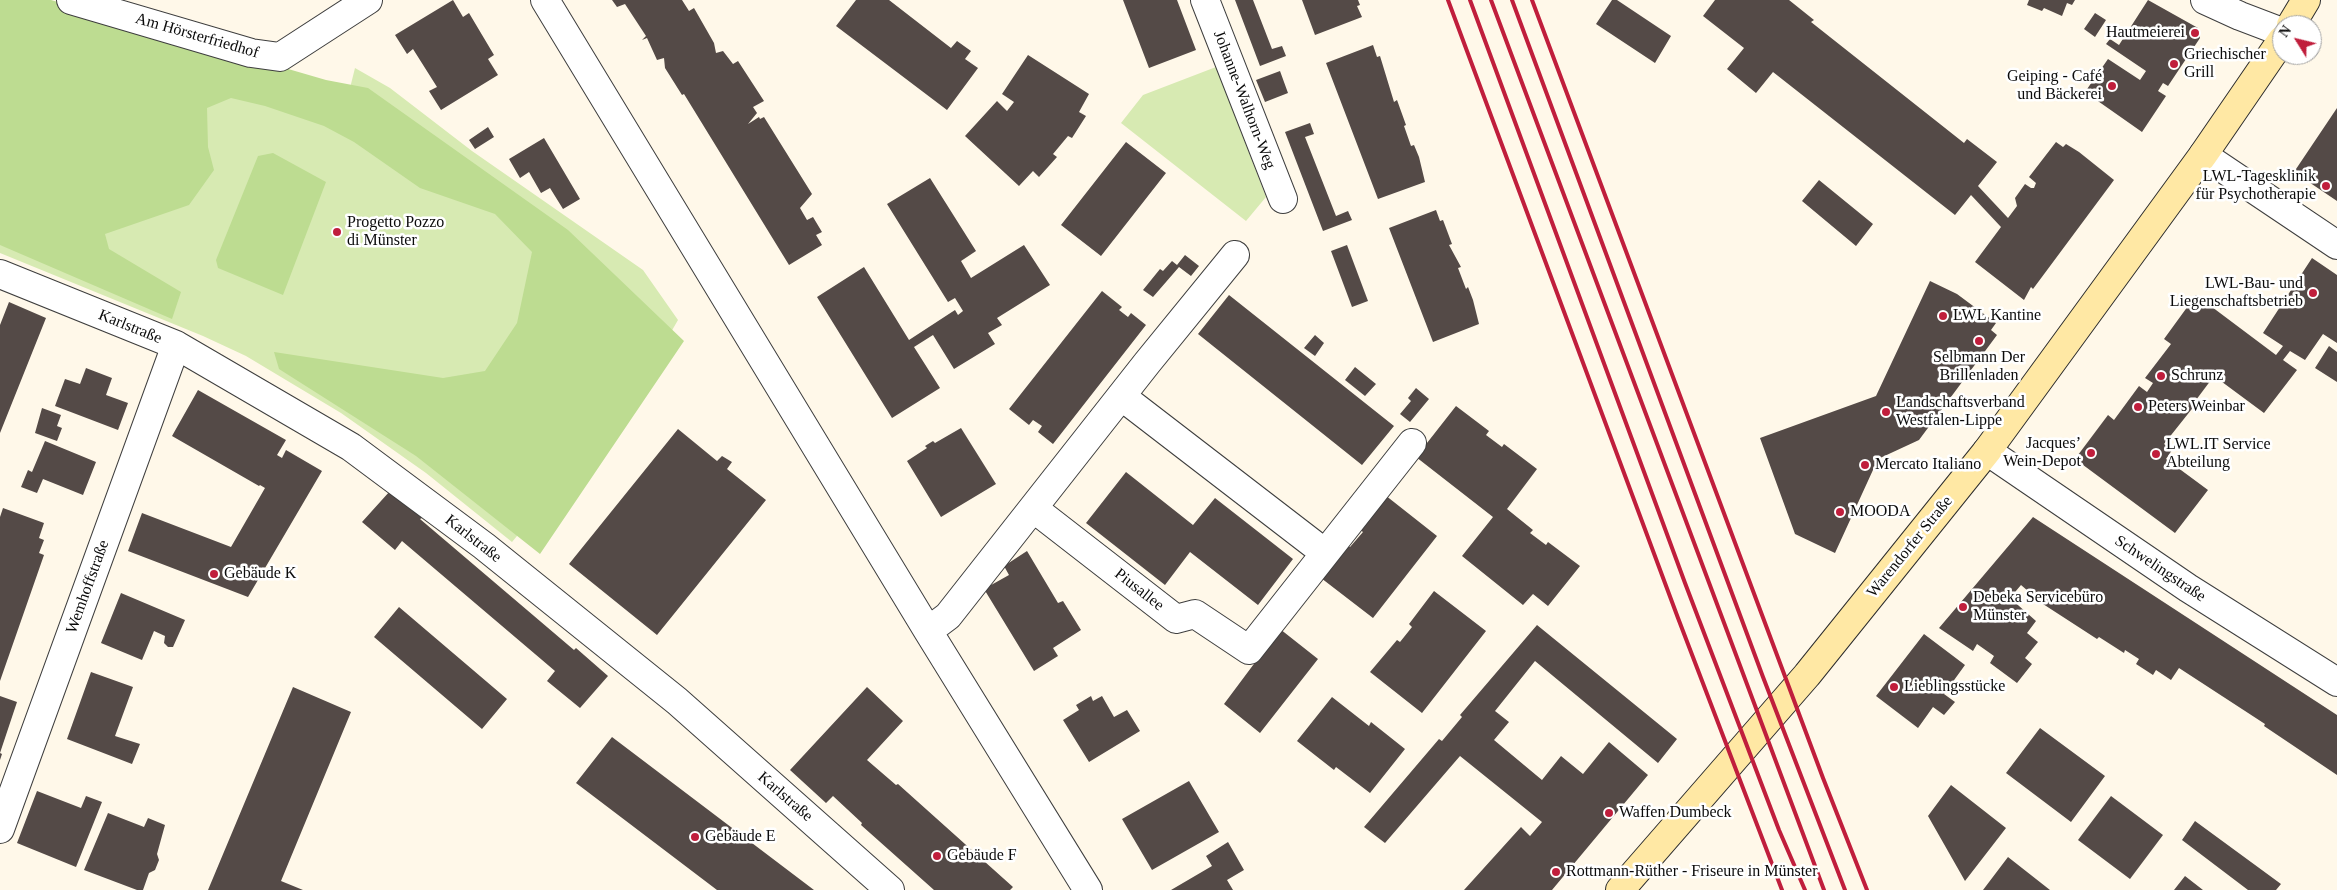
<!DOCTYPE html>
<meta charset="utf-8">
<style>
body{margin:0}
#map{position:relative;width:2337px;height:890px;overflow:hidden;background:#fff8e9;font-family:"Times New Roman",serif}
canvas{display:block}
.north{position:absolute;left:2272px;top:15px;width:50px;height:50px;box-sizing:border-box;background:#fff;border:1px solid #9d9d9d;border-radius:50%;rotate:306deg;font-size:14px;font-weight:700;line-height:20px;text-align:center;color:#0b0b0b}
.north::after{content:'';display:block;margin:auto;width:18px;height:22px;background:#c01e3c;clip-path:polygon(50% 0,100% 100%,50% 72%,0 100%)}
</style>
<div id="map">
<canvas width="2337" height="890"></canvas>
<div class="north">N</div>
</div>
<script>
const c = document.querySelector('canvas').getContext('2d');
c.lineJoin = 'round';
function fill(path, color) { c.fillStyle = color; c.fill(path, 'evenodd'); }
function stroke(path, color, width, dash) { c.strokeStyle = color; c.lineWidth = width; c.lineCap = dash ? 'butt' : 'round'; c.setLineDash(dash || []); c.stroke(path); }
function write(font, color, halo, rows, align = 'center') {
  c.font = font + ' "Times New Roman",serif'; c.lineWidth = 5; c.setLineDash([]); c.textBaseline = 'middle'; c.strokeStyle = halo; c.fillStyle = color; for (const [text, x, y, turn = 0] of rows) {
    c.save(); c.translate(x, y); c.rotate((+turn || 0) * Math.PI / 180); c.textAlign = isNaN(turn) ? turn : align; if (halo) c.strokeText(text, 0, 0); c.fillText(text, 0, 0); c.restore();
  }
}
fill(new Path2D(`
 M 0,0 L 348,96 L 355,68 L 390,88 L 472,151 L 643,270 L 678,320 L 637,391 L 512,542 L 426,473 L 341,413 L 246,356 L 203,336 L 0,253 Z
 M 1216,67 L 1266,197 L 1246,221 L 1121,123 L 1143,95 Z`), '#d7eab2');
fill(new Path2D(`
 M 0,0 L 51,0 L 326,80 L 368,88 L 568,230 L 684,341 L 540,554 L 416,456 L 279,369 L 274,352 L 443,378 L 485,371 L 517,323 L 532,252 L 495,214 L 420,188 L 354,142 L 324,126 L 265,106 L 231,98 L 207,108 L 208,147 L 214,170 L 189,205 L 105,234 L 109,249 L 181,292 L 172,319 L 0,245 Z
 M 273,153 L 326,182 L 283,295 L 218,268 L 216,260 L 258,156 Z`), '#bddc91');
fill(new Path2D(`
 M 453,0 L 463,17 L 469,13 L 494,55 L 488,59 L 498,75 L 441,110 L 429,91 L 437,87 L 413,49 L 407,54 L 395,35 Z
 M 612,0 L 682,0 L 689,11 L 694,8 L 714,43 L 716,53 L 723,51 L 733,64 L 738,61 L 764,101 L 753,107 L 757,113 L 748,124 L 759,117 L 760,119 L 764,117 L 812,194 L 800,208 L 807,220 L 813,217 L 822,232 L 816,235 L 822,245 L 789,265 L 684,94 L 682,95 L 665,68 L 664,58 L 657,60 L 647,38 L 642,40 L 646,36 L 625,4 L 617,7 Z
 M 856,0 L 889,0 L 951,48 L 957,41 L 971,51 L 965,59 L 978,68 L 947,110 L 836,26 Z
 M 1123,0 L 1177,0 L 1196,50 L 1149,68 Z
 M 1235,0 L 1253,0 L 1272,49 L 1282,46 L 1286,56 L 1260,66 Z
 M 1302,0 L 1358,0 L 1360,5 L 1357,6 L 1362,17 L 1315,35 Z
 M 1612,0 L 1617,0 L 1671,36 L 1655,63 L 1596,24 Z
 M 1715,0 L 1789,0 L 1814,20 L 1811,22 L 1964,143 L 1967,139 L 1997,162 L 1978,186 L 2008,218 L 2017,206 L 2015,198 L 2025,184 L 2031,188 L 2034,188 L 2036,183 L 2029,177 L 2056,142 L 2063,147 L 2066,144 L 2079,152 L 2114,180 L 2033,289 L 2031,287 L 2024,300 L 1975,262 L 2001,227 L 1971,195 L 1955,215 L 1773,72 L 1756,93 L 1727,69 L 1744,48 L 1703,16 Z
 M 2029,0 L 2075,0 L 2072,5 L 2067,3 L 2062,16 L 2044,8 L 2042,11 L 2027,5 Z
 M 2148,0 L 2198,28 L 2200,38 L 2168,86 L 2163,83 L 2158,91 L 2166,96 L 2142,132 L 2085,92 L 2108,59 L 2140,80 L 2146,71 L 2106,44 L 2110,39 L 2119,45 Z
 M 2095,13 L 2106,20 L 2095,37 L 2084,29 Z
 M 1373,45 L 1377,57 L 1380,56 L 1394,102 L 1397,100 L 1406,125 L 1404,126 L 1411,146 L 1414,145 L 1419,157 L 1425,182 L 1378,199 L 1326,63 Z
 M 1028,55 L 1089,94 L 1079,112 L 1086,116 L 1072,138 L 1068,136 L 1053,154 L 1057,157 L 1039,177 L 1033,171 L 1019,186 L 965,136 L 997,101 L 1007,111 L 1014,102 L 1002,94 Z
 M 1280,71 L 1288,93 L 1265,102 L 1256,80 Z
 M 2337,108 L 2337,201 L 2294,172 Z
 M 1310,123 L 1314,134 L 1305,137 L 1336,216 L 1348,211 L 1352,220 L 1323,231 L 1285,132 Z
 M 488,127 L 494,137 L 475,149 L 469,140 Z
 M 544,138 L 580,199 L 563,209 L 550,188 L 541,193 L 529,172 L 520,178 L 509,159 Z
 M 1126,142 L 1166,173 L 1101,256 L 1061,225 Z
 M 930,178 L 976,251 L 961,261 L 971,278 L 1024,245 L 1050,285 L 997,318 L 1002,325 L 988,333 L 995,344 L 954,369 L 933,335 L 914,347 L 940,388 L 892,418 L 817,297 L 864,267 L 909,340 L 955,310 L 958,315 L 963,311 L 955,298 L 948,302 L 887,204 Z
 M 1819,180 L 1873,224 L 1856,246 L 1802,201 Z
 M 1436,210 L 1440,221 L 1443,220 L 1452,244 L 1449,245 L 1461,267 L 1458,268 L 1466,289 L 1468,287 L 1473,300 L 1479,324 L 1433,342 L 1389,228 Z
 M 1347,245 L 1368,301 L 1352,307 L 1331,251 Z
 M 1185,255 L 1199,266 L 1191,276 L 1179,267 L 1153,297 L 1143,290 L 1160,269 L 1163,271 L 1172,261 L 1177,265 Z
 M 2312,258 L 2337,275 L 2337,343 L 2323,334 L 2305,360 L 2290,351 L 2283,360 L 2297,370 L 2264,413 L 2214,376 L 2193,404 L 2195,405 L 2164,444 L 2172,450 L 2166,459 L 2208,490 L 2175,533 L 2075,459 L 2108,415 L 2114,420 L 2139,386 L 2147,392 L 2153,383 L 2145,378 L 2171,344 L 2164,339 L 2196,295 L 2276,355 L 2283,346 L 2263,333 Z
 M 1930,281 L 1957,294 L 1996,323 L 1991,330 L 1997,335 L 1919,440 L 1878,459 L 1835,553 L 1795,534 L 1760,438 L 1876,396 Z
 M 1102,291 L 1122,307 L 1119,310 L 1128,317 L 1131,313 L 1146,325 L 1053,444 L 1038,432 L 1042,426 L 1033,420 L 1029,425 L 1009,409 Z
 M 1229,295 L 1394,426 L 1362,465 L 1198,334 Z
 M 9,302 L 46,318 L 0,433 L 0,325 Z
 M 1315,335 L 1324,343 L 1315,356 L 1304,348 Z
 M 2329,346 L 2337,352 L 2337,382 L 2315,368 Z
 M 1355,367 L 1376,384 L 1365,396 L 1345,380 Z
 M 86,368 L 112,378 L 106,395 L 128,403 L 118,430 L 55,406 L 65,379 L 80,384 Z
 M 1416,388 L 1429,399 L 1410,422 L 1400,414 L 1411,401 L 1408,398 Z
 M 198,390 L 286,440 L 277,455 L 282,458 L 286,450 L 322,471 L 248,597 L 128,551 L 142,513 L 231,547 L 265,488 L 260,485 L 259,486 L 172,436 Z
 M 1456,406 L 1489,431 L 1486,435 L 1502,447 L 1504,444 L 1537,469 L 1507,509 L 1533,530 L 1530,533 L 1546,545 L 1548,542 L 1580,566 L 1548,606 L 1533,594 L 1523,605 L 1462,556 L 1493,517 L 1416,457 Z
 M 42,408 L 61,415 L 57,426 L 62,428 L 57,441 L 35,433 Z
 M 961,428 L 996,484 L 941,517 L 907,461 L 927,448 L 925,446 L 933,441 L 935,443 Z
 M 678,429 L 717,461 L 722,456 L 732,462 L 727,469 L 766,500 L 657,635 L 569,564 Z
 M 45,441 L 96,462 L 83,495 L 43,479 L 37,493 L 21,487 L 28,470 L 32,472 Z
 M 1126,472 L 1193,525 L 1215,498 L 1293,559 L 1258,605 L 1190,552 L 1165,585 L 1086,523 Z
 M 390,491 L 422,518 L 420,519 L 574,650 L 576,648 L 608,676 L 580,708 L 547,681 L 555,671 L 402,541 L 395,550 L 362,522 Z
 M 1385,495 L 1437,536 L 1373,618 L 1321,578 L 1346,545 L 1350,547 L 1363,532 L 1359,529 Z
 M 3,508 L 44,523 L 39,538 L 44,540 L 39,553 L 44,555 L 0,681 L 0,517 Z
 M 2033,517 L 2337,715 L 2337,775 L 2264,726 L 2265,724 L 2179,668 L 2171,680 L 2156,670 L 2153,675 L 2136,664 L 2139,659 L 2125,650 L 2124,653 L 2099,637 L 2097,639 L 2043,604 L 2021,585 L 2010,598 L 2036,621 L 2027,633 L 2038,642 L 2025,658 L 2032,664 L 2017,683 L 1990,663 L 1994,656 L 1977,644 L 1973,651 L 1939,628 Z
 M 1027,551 L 1058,603 L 1063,601 L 1081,630 L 1053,648 L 1058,656 L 1034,671 L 984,589 L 1009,575 L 1004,566 Z
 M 1434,591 L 1486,631 L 1422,713 L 1370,672 L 1397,640 L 1400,642 L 1412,627 L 1409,624 Z
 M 121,593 L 185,620 L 173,647 L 168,647 L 164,643 L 165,636 L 154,631 L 142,660 L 101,643 Z
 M 399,607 L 507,699 L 482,729 L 374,637 Z
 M 1537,625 L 1677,739 L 1658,763 L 1535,661 L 1495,711 L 1509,722 L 1494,740 L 1542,780 L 1561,756 L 1583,774 L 1609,742 L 1648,775 L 1552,890 L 1464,890 L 1521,827 L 1530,836 L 1542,822 L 1460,756 L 1385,843 L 1364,827 L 1439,739 L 1442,741 L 1462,717 L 1460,715 Z
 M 1280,629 L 1318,659 L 1260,733 L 1224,704 Z
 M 1924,634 L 1965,665 L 1944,694 L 1955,702 L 1944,715 L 1933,707 L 1918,728 L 1876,696 Z
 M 91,672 L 133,687 L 115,736 L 140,744 L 132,764 L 67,739 Z
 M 293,687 L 351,712 L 281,881 L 303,890 L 208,890 Z
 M 867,687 L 903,721 L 867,760 L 896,785 L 898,784 L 1013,887 L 1010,890 L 934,890 L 861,825 L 862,823 L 833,796 L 826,803 L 790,770 Z
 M 0,696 L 17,702 L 0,753 L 2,754 L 0,760 Z
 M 1091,696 L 1093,701 L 1102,696 L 1114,717 L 1127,710 L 1140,731 L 1089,762 L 1063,720 L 1079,710 L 1076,705 Z
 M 1332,697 L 1369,726 L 1371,722 L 1405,749 L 1370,793 L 1336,767 L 1334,770 L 1297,741 Z
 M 2040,728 L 2105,776 L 2071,822 L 2006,773 Z
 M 612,737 L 814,890 L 717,890 L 576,783 Z
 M 1189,781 L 1219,832 L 1152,870 L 1122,819 Z
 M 1951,785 L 2006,828 L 1965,881 L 1928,816 Z
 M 37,791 L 81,808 L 86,796 L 102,802 L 76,867 L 17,843 Z
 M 2111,796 L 2163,835 L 2130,879 L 2078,840 Z
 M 108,813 L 144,827 L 148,818 L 165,825 L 157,854 L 159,860 L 155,870 L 149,873 L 143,890 L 137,890 L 84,870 Z
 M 2195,821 L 2281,884 L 2276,890 L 2248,890 L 2182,840 Z
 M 1228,842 L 1244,870 L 1227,880 L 1233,890 L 1171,890 L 1212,866 L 1206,856 Z
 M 2008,857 L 2050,890 L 1983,890 Z
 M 2185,876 L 2203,890 L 2174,890 Z`), '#544a47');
const street = new Path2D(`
 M 71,0 L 251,53 L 280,57 L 368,0
 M 545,0 L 928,631 L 1088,890
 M 1205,0 L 1283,199
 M 2205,0 L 2240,16 L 2282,32
 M 2203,155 L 2337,245
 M 0,274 L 176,345 L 351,447 L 484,546 L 677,701 L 890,890
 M 1121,396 L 1325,553
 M 1987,451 L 2188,588 L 2337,682
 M 1033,508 L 1176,619 L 1195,614 L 1249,650 L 1412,443
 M 928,631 L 948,616 L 1147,363 L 1235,255
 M 0,829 L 176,345`);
const secondary = new Path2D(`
 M 2291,25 L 2306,0
 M 1620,890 L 1807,675 L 1987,451 L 2203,155 L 2282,40`);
stroke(street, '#3e3e3e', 30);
stroke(secondary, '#2d2d2d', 30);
stroke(street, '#fff', 28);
stroke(secondary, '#ffe8a4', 28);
stroke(new Path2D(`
 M 1448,0 L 1678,618 L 1782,890
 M 1470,0 L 1685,583 L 1779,830 L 1805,890
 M 1491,0 L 1824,890
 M 1512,0 L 1763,677 L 1845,890
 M 1532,0 L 1823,778 L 1867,890`), '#c01e3c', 4);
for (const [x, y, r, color] of [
 [2195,33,5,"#c01e3c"],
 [2174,64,5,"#c01e3c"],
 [2112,86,5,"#c01e3c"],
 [2326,186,5,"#c01e3c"],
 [337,232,5,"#c01e3c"],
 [2313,293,5,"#c01e3c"],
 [1943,316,5,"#c01e3c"],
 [1979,341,5,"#c01e3c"],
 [2161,376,5,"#c01e3c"],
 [2138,407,5,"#c01e3c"],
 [1886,412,5,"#c01e3c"],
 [2091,453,5,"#c01e3c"],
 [2156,454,5,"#c01e3c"],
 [1865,465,5,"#c01e3c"],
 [1840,512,5,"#c01e3c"],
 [214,574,5,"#c01e3c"],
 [1963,607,5,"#c01e3c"],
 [1894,687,5,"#c01e3c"],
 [1609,813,5,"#c01e3c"],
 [695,837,5,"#c01e3c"],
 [937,856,5,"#c01e3c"],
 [1556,872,5,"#c01e3c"]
]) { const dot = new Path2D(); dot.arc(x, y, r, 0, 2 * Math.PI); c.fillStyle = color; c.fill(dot); stroke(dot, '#fff', 2); }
write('16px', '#0b0b0b', '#fff', [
 ["Hautmeierei",2185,33,"right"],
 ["Griechischer",2184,55],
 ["Grill",2184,73],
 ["Geiping - Café",2102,77,"right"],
 ["und Bäckerei",2102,95,"right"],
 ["LWL-Tagesklinik",2316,177,"right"],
 ["für Psychotherapie",2316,195,"right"],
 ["Progetto Pozzo",347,223],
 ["di Münster",347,241],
 ["LWL-Bau- und",2303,284,"right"],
 ["Liegenschaftsbetrieb",2303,302,"right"],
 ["LWL Kantine",1953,316],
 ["Selbmann Der",1979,358,"center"],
 ["Brillenladen",1979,376,"center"],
 ["Schrunz",2171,376],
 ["Landschaftsverband",1896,403],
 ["Westfalen-Lippe",1896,421],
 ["Peters Weinbar",2148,407],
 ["Jacques’",2081,444,"right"],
 ["Wein-Depot",2081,462,"right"],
 ["LWL.IT Service",2166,445],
 ["Abteilung",2166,463],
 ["Mercato Italiano",1875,465],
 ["MOODA",1850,512],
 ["Gebäude K",224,574],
 ["Debeka Servicebüro",1973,598],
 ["Münster",1973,616],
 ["Lieblingsstücke",1904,687],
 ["Waffen Dumbeck",1619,813],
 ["Gebäude E",705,837],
 ["Gebäude F",947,856],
 ["Rottmann-Rüther - Friseure in Münster",1566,872]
], 'left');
write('16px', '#0b0b0b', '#fff', [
 ["Am Hörsterfriedhof",197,36,16],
 ["Johanne-Walhorn-Weg",1244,100,69],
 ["Karlstraße",130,327,22],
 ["Karlstraße",473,539,38],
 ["Warendorfer Straße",1910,547,-51],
 ["Schwelingstraße",2160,569,34],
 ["Wemhoffstraße",88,587,-70],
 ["Piusallee",1139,590,38],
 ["Karlstraße",785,797,41]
]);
</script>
